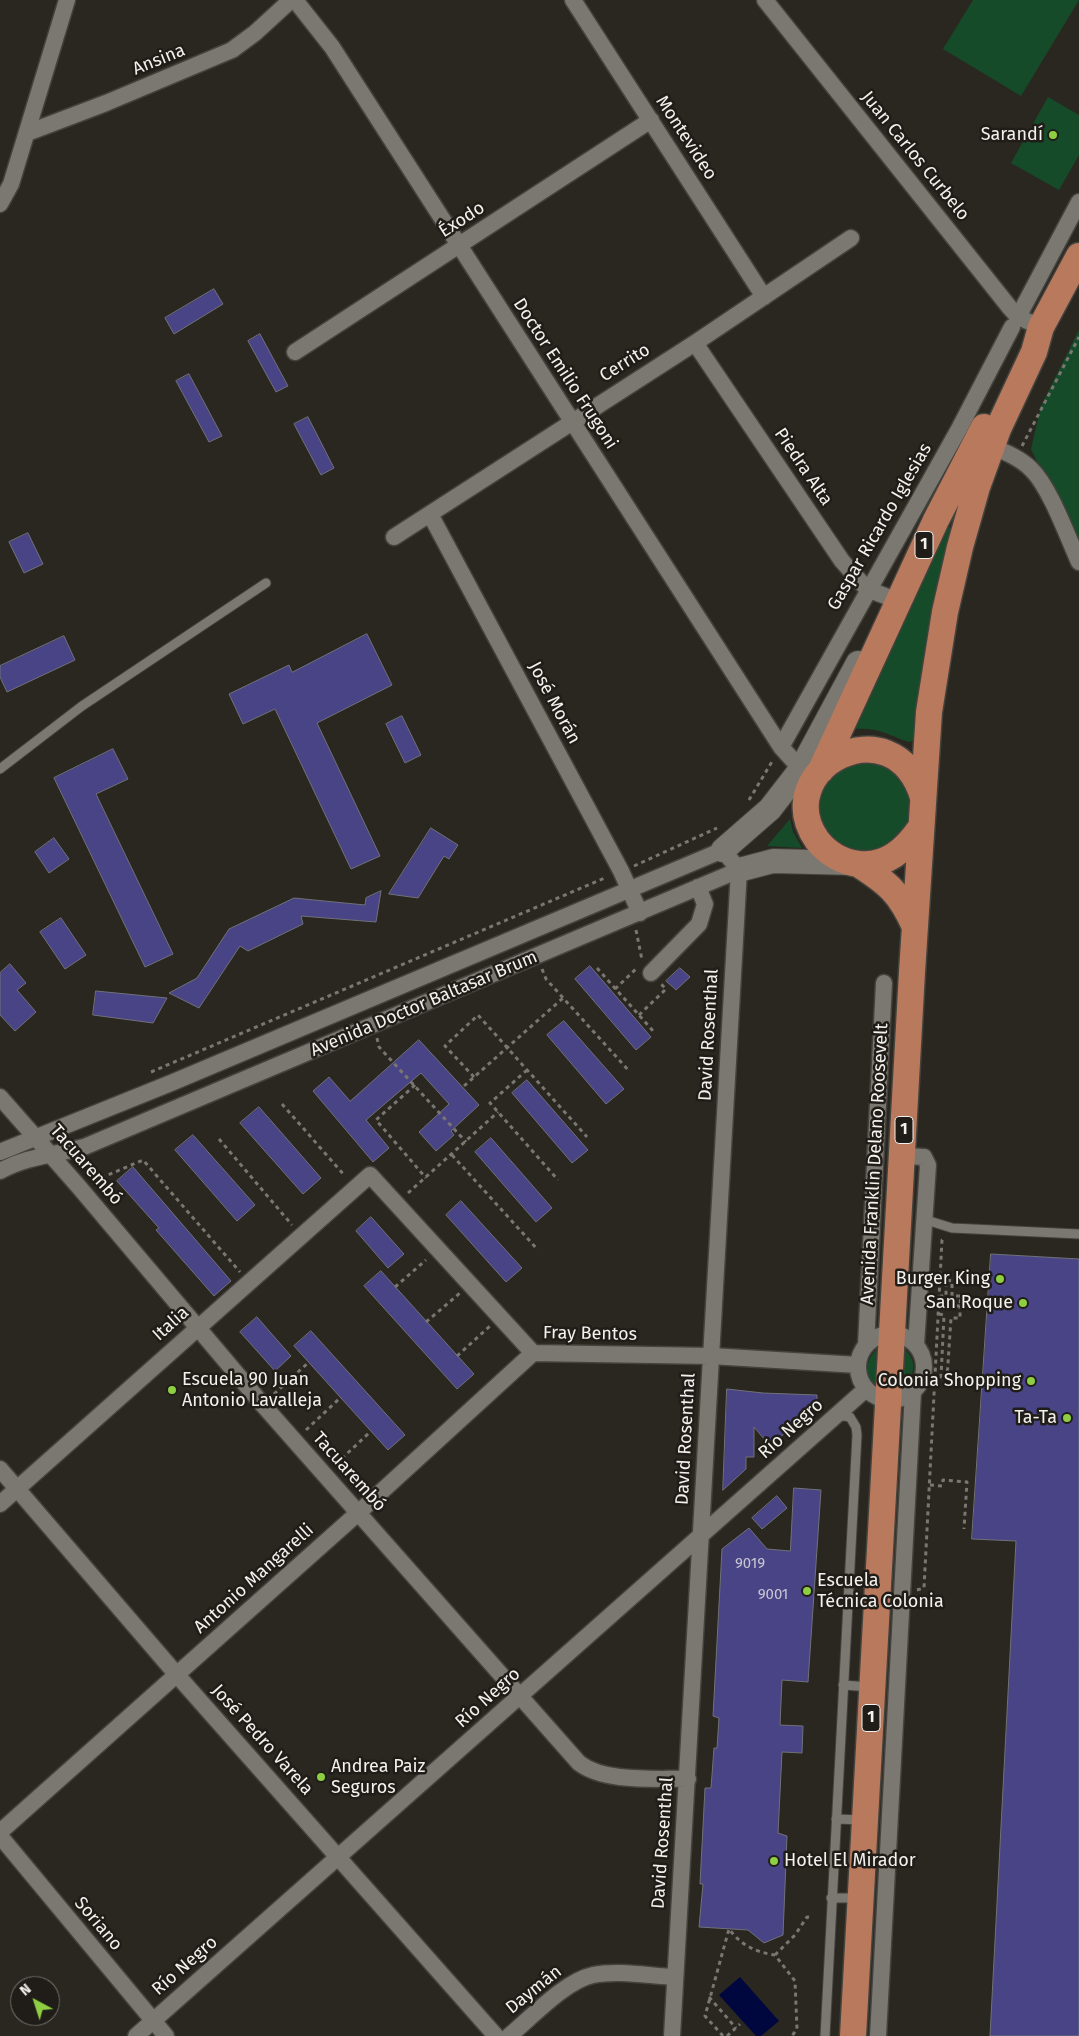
<!DOCTYPE html>
<meta charset="utf-8">
<style>
body{margin:0}
#map{position:relative;width:1079px;height:2036px;overflow:hidden;background:#2a2721;font-family:"Fira Sans",sans-serif}
canvas{display:block}
.north{position:absolute;left:10px;top:1976px;width:50px;height:50px;box-sizing:border-box;background:#201d18;border:1px solid #74726d;border-radius:50%;rotate:320deg;font-size:14px;font-weight:700;line-height:20px;text-align:center;color:#f3f1ed}
.north::after{content:'';display:block;margin:auto;width:18px;height:22px;background:#8ece43;clip-path:polygon(50% 0,100% 100%,50% 72%,0 100%)}
</style>
<div id="map">
<canvas width="1079" height="2036"></canvas>
<div class="north">N</div>
</div>
<script>
const c = document.querySelector('canvas').getContext('2d');
c.lineJoin = 'round';
function fill(path, color) { c.fillStyle = color; c.fill(path, 'evenodd'); }
function stroke(path, color, width, dash) { c.strokeStyle = color; c.lineWidth = width; c.lineCap = dash ? 'butt' : 'round'; c.setLineDash(dash || []); c.stroke(path); }
function write(font, color, halo, rows, align = 'center') {
  c.font = font + ' "Fira Sans",sans-serif'; c.lineWidth = 5; c.setLineDash([]); c.textBaseline = 'middle'; c.strokeStyle = halo; c.fillStyle = color; for (const [text, x, y, turn = 0] of rows) {
    c.save(); c.translate(x, y); c.rotate((+turn || 0) * Math.PI / 180); c.textAlign = isNaN(turn) ? turn : align; if (halo) c.strokeText(text, 0, 0); c.fillText(text, 0, 0); c.restore();
  }
}
fill(new Path2D(`
 M 973,0 L 1079,0 L 1021,96 L 943,49 Z
 M 1048,97 L 1079,115 L 1079,155 L 1059,190 L 1011,163 Z
 M 1079,330 L 1079,550 L 1031,449 L 1041,406 Z
 M 947,525 L 952,529 L 915,740 L 909,742 C 885,734 880,727 851,729 Z
 M 844,761 L 885,761 C 891,768 909,786 911,794 C 925,844 847,877 822,824 C 818,816 815,804 818,795 C 820,786 838,769 844,761 Z
 M 790,819 L 793,832 L 802,848 L 767,846 Z
 M 883,1345 L 880,1389 C 861,1377 865,1355 883,1345 Z
 M 903,1348 C 919,1361 915,1377 901,1389 Z`), '#154b28');
fill(new Path2D(`
 M 740,1977 L 779,2021 L 761,2036 L 756,2036 L 719,1995 Z`), '#00073f');
const building = new Path2D(`
 M 214,289 L 223,304 L 174,334 L 165,318 Z
 M 260,334 L 288,386 L 276,392 L 248,341 Z
 M 189,374 L 222,436 L 209,442 L 176,381 Z
 M 308,417 L 334,468 L 321,475 L 294,424 Z
 M 28,533 L 43,564 L 24,573 L 9,542 Z
 M 367,634 L 392,685 L 317,723 L 380,856 L 351,869 L 275,709 L 243,724 L 229,694 L 289,665 L 292,672 Z
 M 64,636 L 75,660 L 7,692 L 0,677 L 0,666 Z
 M 402,716 L 421,755 L 405,763 L 386,724 Z
 M 113,749 L 128,779 L 96,794 L 173,954 L 145,967 L 54,778 Z
 M 431,828 L 458,845 L 449,859 L 444,856 L 418,898 L 389,894 Z
 M 54,838 L 69,859 L 49,873 L 35,852 Z
 M 381,891 L 376,922 L 301,916 L 303,924 L 248,951 L 240,946 L 199,1008 L 169,993 L 197,978 L 229,929 L 294,898 L 365,905 L 366,898 Z
 M 61,918 L 86,955 L 65,969 L 40,932 Z
 M 10,964 L 26,983 L 17,990 L 36,1012 L 15,1031 L 0,1015 L 0,973 Z
 M 590,966 L 651,1037 L 636,1050 L 575,979 Z
 M 680,968 L 690,977 L 676,990 L 666,981 Z
 M 96,991 L 167,998 L 153,1023 L 93,1015 Z
 M 564,1021 L 624,1089 L 606,1104 L 547,1035 Z
 M 419,1040 L 479,1105 L 451,1131 L 454,1135 L 436,1151 L 419,1132 L 449,1104 L 421,1073 L 366,1120 L 389,1148 L 373,1162 L 313,1091 L 329,1077 L 350,1101 Z
 M 527,1080 L 588,1150 L 572,1163 L 512,1093 Z
 M 259,1107 L 321,1178 L 303,1194 L 240,1123 Z
 M 193,1135 L 255,1205 L 237,1221 L 175,1150 Z
 M 491,1138 L 552,1208 L 536,1222 L 475,1152 Z
 M 133,1167 L 231,1281 L 214,1296 L 156,1230 L 159,1228 L 117,1181 Z
 M 461,1201 L 522,1268 L 506,1282 L 446,1215 Z
 M 371,1217 L 404,1254 L 388,1268 L 356,1231 Z
 M 991,1254 L 1079,1259 L 1079,2036 L 990,2036 L 1016,1541 L 972,1539 Z
 M 381,1271 L 474,1374 L 457,1389 L 364,1286 Z
 M 257,1317 L 291,1356 L 275,1371 L 240,1332 Z
 M 311,1331 L 405,1435 L 388,1450 L 294,1346 Z
 M 727,1389 L 763,1393 L 817,1395 L 817,1406 L 770,1446 L 754,1427 L 754,1457 L 746,1457 L 746,1469 L 723,1490 Z
 M 794,1488 L 821,1490 L 808,1682 L 782,1680 L 780,1725 L 803,1726 L 802,1753 L 782,1752 L 778,1833 L 787,1836 L 783,1935 L 764,1943 L 748,1930 L 699,1927 L 703,1884 L 700,1884 L 705,1788 L 711,1788 L 714,1748 L 717,1748 L 719,1718 L 713,1716 L 722,1549 L 749,1528 L 767,1549 L 790,1551 Z
 M 777,1496 L 787,1508 L 762,1529 L 752,1518 Z`);
fill(building, '#484485');
stroke(building, '#717178', 1);
const lane = new Path2D(`
 M 0,769 L 82,706 L 266,583
 M 923,1219 L 952,1228 L 1079,1234
 M 843,1685 L 870,1687
 M 836,1819 L 863,1820
 M 831,1898 L 859,1898
 M 825,2036 L 857,1435 L 856,1427 L 850,1417 L 837,1415`);
const street = new Path2D(`
 M 295,0 L 332,47 L 781,747 L 801,769
 M 573,0 L 764,297
 M 765,0 L 1010,308 L 1018,317 L 1041,327
 M 27,133 L 106,103 L 232,50 L 255,33 L 291,0
 M 0,204 L 11,184 L 67,0
 M 1018,317 L 1079,202
 M 695,343 L 842,561 L 867,589 L 893,599
 M 295,352 L 651,120
 M 991,446 C 1005,452 1020,458 1031,469 C 1050,487 1068,538 1079,562
 M 430,514 L 621,871 L 640,913
 M 394,537 L 695,343 L 851,238
 M 781,747 L 959,429 L 1012,327
 M 651,973 L 699,924 L 705,904 L 698,887
 M 0,1097 L 79,1187 L 263,1405 L 579,1763 C 605,1783 655,1778 688,1779
 M 0,1152 L 171,1083 L 723,850 L 739,870 L 672,2036
 M 902,1156 L 924,1157 L 928,1165 L 916,1345
 M 0,1171 C 27,1156 55,1155 84,1147 L 739,870
 M858 1367a33 33 0 1 1 66 0a33 33 0 1 1-66 0Z
 M 866,1345 L 884,983
 M 0,1469 L 177,1675 L 496,2036
 M 0,1504 L 370,1175 L 533,1353 L 711,1356 L 858,1365
 M 0,1832 L 358,1513 L 533,1353
 M 0,1836 L 166,2036
 M 136,2036 L 866,1389
 M 509,2036 C 532,2017 565,1981 593,1975 C 619,1970 649,1976 675,1977
 M 878,2036 L 913,1392`);
const secondary = new Path2D(`
 M 723,850 L 770,809 L 801,769 L 858,663
 M 739,870 L 773,861 L 853,863`);
const primary = new Path2D(`
 M 821,770 L 936,520 L 984,427
 M 921,827 C 906,849 887,867 859,864 C 842,862 827,853 817,840 C 768,769 893,701 923,797
 M 858,864 C 888,883 900,893 915,927
 M 853,2036 L 912,972 L 929,712 L 945,612 L 960,547 L 977,487 L 998,429 L 1034,352 L 1041,327 L 1079,256`);
stroke(lane, '#44423d', 11);
stroke(street, '#44423d', 19);
stroke(secondary, '#44423d', 26);
stroke(primary, '#44423d', 29);
stroke(new Path2D(`
 M 1022,446 L 1079,337
 M 749,800 L 773,760
 M 634,866 L 717,828
 M 636,930 L 642,960
 M 597,968 L 654,1032
 M 542,969 L 546,979 L 630,1072
 M 615,989 L 636,969
 M 639,1015 L 666,989 L 661,984
 M 377,1038 L 379,1047 L 466,1142
 M 527,1070 L 490,1103 L 558,1180
 M 151,1072 L 607,877
 M 474,1077 L 445,1046 L 478,1015 L 587,1137
 M 415,1085 L 376,1120 L 426,1178
 M 464,1086 L 563,998
 M 282,1104 L 345,1176
 M 219,1139 L 292,1225
 M 452,1155 L 538,1250
 M 94,1181 L 143,1160 L 240,1272
 M 408,1193 L 498,1112
 M 395,1287 L 426,1260
 M 939,1305 L 960,1306 L 961,1296 L 952,1296 L 952,1281 L 946,1280 L 946,1296 L 940,1296
 M 939,1314 L 944,1315 L 941,1377 L 947,1378 L 951,1318 L 960,1318 L 960,1306 L 982,1307
 M 426,1322 L 460,1293
 M 457,1356 L 490,1326
 M 274,1394 L 309,1362
 M 306,1430 L 341,1397
 M 336,1464 L 371,1431
 M 930,1485 L 942,1486 L 943,1480 L 967,1482 L 964,1529
 M 917,1590 L 924,1588 L 942,1240 L 945,1238
 M 775,1955 L 795,1935 L 807,1917 L 813,1918
 M 709,1997 L 736,2028
 M 723,2036 L 705,2016 L 729,1929 C 741,1945 755,1952 775,1955 L 795,1981 L 797,2029 L 792,2036
 M 727,2036 L 740,2024`), '#7a7772', 3, [4, 4]);
stroke(lane, '#7b7871', 9);
stroke(street, '#7b7871', 16);
stroke(secondary, '#7b7871', 24);
stroke(primary, '#b9795d', 26);
for (const [x, y, r, color] of [
 [1053,135,5,"#8ece43"],
 [1000,1279,5,"#8ece43"],
 [1023,1303,5,"#8ece43"],
 [1031,1381,5,"#8ece43"],
 [172,1390,5,"#8ece43"],
 [1067,1418,5,"#8ece43"],
 [807,1591,5,"#8ece43"],
 [321,1777,5,"#8ece43"],
 [774,1861,5,"#8ece43"]
]) { const dot = new Path2D(); dot.arc(x, y, r, 0, 2 * Math.PI); c.fillStyle = color; c.fill(dot); stroke(dot, '#201d18', 2); }
write('15px', '#c8c6d3', null, [
 ["9019",750,1564],
 ["9001",773,1595]
]);
for (const [x, y, w] of [
 [924,545,18],
 [904,1130,18],
 [871,1718,18]
]) { const box = new Path2D(); box.roundRect(x - w / 2, y - 13.5, w, 27, 4); c.fillStyle = '#201d18'; c.fill(box); stroke(box, '#f3f1ed', 1); }
write('bold 16px', '#f3f1ed', null, [
 ["1",924,545],
 ["1",904,1130],
 ["1",871,1718]
]);
write('18px', '#f3f1ed', '#201d18', [
 ["Ansina",159,60,-22],
 ["Montevideo",686,138,57],
 ["Juan Carlos Curbelo",915,156,51],
 ["Éxodo",462,220,-33],
 ["Cerrito",625,363,-32],
 ["Doctor Emilio Frugoni",565,374,57],
 ["Piedra Alta",803,467,56],
 ["Gaspar Ricardo Iglesias",880,527,-60],
 ["José Morán",554,703,62],
 ["Avenida Doctor Baltasar Brum",424,1004,-23],
 ["David Rosenthal",709,1035,-87],
 ["Avenida Franklin Delano Roosevelt",875,1164,-87],
 ["Tacuarembó",86,1165,49],
 ["Italia",171,1324,-42],
 ["Fray Bentos",590,1334,1],
 ["Río Negro",791,1429,-42],
 ["David Rosenthal",686,1439,-87],
 ["Tacuarembó",349,1472,48],
 ["Antonio Mangarelli",254,1579,-42],
 ["Río Negro",488,1698,-42],
 ["José Pedro Varela",262,1740,48],
 ["David Rosenthal",663,1843,-86],
 ["Soriano",98,1924,50],
 ["Río Negro",185,1966,-41],
 ["Daymán",534,1990,-39]
]);
write('18px', '#f3f1ed', '#201d18', [
 ["Sarandí",1043,135],
 ["Burger King",990,1279],
 ["San Roque",1013,1303],
 ["Escuela 90 Juan",182,1380,"left"],
 ["Antonio Lavalleja",182,1401,"left"],
 ["Colonia Shopping",1021,1381],
 ["Ta-Ta",1057,1418],
 ["Escuela",817,1581,"left"],
 ["Técnica Colonia",817,1602,"left"],
 ["Andrea Paiz",331,1767,"left"],
 ["Seguros",331,1788,"left"],
 ["Hotel El Mirador",784,1861,"left"]
], 'right');
</script>
